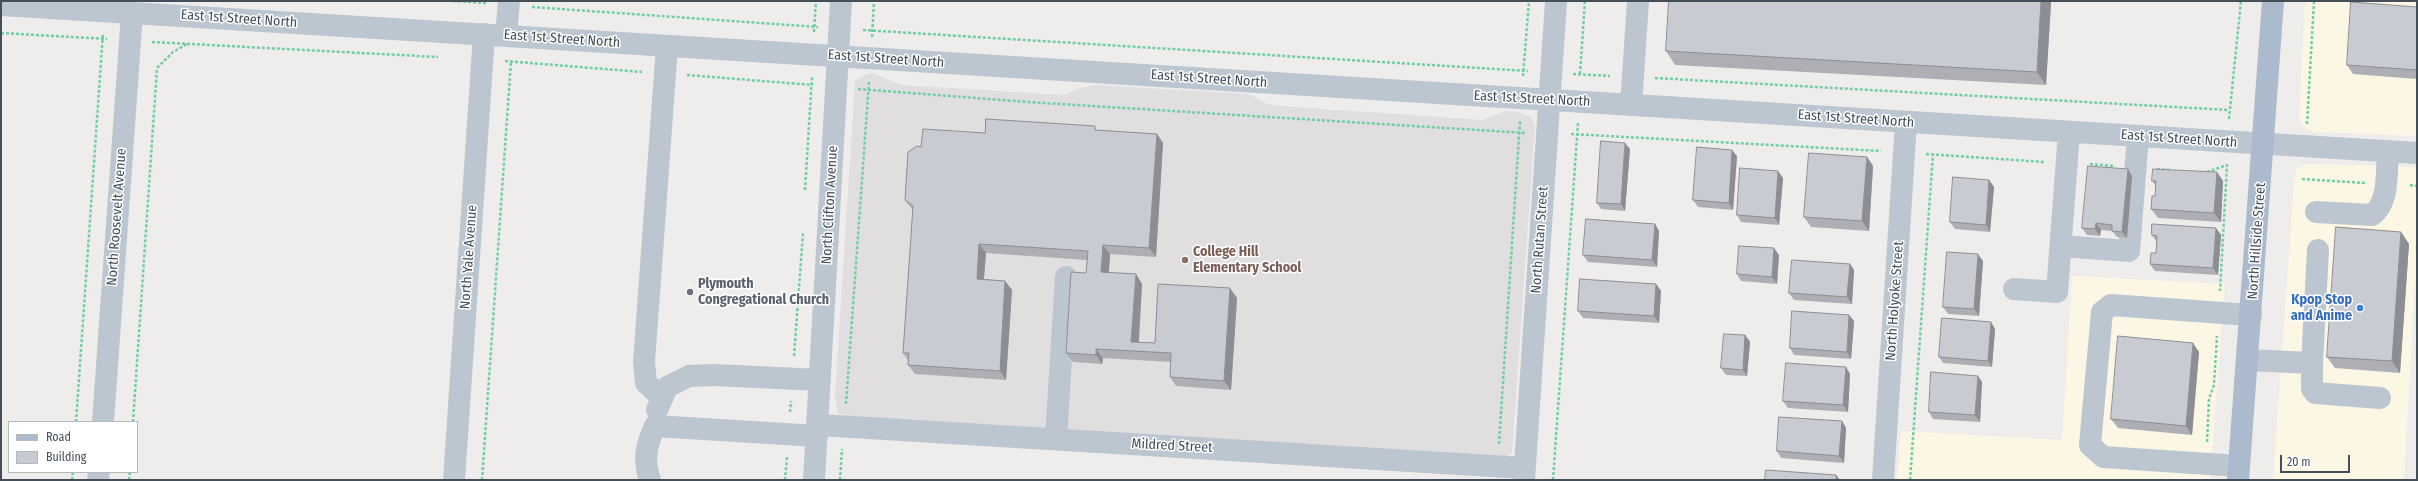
<!DOCTYPE html>
<style>
body{margin:0}
#map{position:relative;width:2418px;height:481px;overflow:hidden;background:#efecec;font-family:"Fira Sans Condensed",sans-serif}
canvas{display:block}
.frame{position:absolute;inset:0;border:2px solid #444f5a;pointer-events:none}
.legend{position:absolute;left:8px;top:421px;width:130px;height:52px;box-sizing:border-box;background:#fff;border:1px solid #b4b9bd;margin:0;padding:5px 7px;list-style:none;font-size:12px;color:#444f5a}
.legend li{display:flex;align-items:center;gap:8px;height:20px}
.legend b{width:20px;border:1px solid #b4b9bd}
.scale{position:absolute;left:2280px;top:455px;width:70px;height:18px;box-sizing:border-box;border:2px solid #444f5a;border-top:0;padding-left:5px;font-size:12px;line-height:14px;white-space:nowrap;color:#444f5a;-webkit-text-stroke:3px #fff;paint-order:stroke}
</style>
<div id="map">
<canvas width="2418" height="481"></canvas>
<div class="frame"></div>
<ul class="legend">
<li><b style="height:5px;background:#abbacd"></b>Road</li>
<li><b style="height:11px;background:#c9cbd2"></b>Building</li>
</ul>
<div class="scale">20 m</div>
</div>
<script>
const c = document.querySelector('canvas').getContext('2d');
c.lineJoin = 'round';
function fill(path, color) { c.fillStyle = color; c.fill(path, 'evenodd'); }
function stroke(path, color, width, dash) { c.strokeStyle = color; c.lineWidth = width; c.lineCap = dash ? 'butt' : 'round'; c.setLineDash(dash || []); c.stroke(path); }
function write(font, color, halo, rows, align = 'center') {
  c.font = font + ' "Fira Sans Condensed",sans-serif'; c.lineWidth = 3; c.setLineDash([]); c.textBaseline = 'middle'; c.strokeStyle = halo; c.fillStyle = color; for (const [text, x, y, turn = 0] of rows) {
    c.save(); c.translate(x, y); c.rotate((+turn || 0) * Math.PI / 180); c.textAlign = isNaN(turn) ? turn : align; if (halo) c.strokeText(text, 0, 0); c.fillText(text, 0, 0); c.restore();
  }
}
fill(new Path2D(`
 M 2305,1 L 2417,1 L 2417,136 L 2316,132 L 2305,129 L 2299,119 Z
 M 2307,164 L 2417,167 L 2417,252 L 2404,480 L 2273,480 L 2294,182 L 2297,169 Z
 M 2072,276 L 2225,284 L 2210,480 L 1897,480 L 1901,431 L 2062,440 Z`), '#fcf6e4');
fill(new Path2D(`
 M 872,73 L 902,85 L 1065,95 L 1076,89 L 1096,85 L 1249,94 L 1267,104 L 1281,106 L 1482,120 L 1505,111 L 1518,112 L 1530,117 L 1535,125 L 1512,453 L 1505,457 L 848,417 L 838,414 L 835,396 L 855,81 L 862,76 Z`), '#e0dede');
stroke(new Path2D(`
 M 453,1 L 487,3
 M 532,7 L 818,27
 M 863,30 L 1528,71
 M 814,32 L 816,1
 M 1,33 L 107,39
 M 872,37 L 874,1
 M 152,42 L 438,57
 M 505,61 L 642,72
 M 1573,74 L 1610,76
 M 1580,74 L 1585,1
 M 687,75 L 813,85
 M 1523,76 L 1529,1
 M 1655,78 L 2229,110
 M 858,89 L 1028,102 L 1526,133
 M 2229,119 L 2241,1
 M 2307,124 L 2314,1
 M 1571,134 L 1881,151
 M 1926,154 L 2045,162
 M 2090,164 L 2113,166
 M 2157,169 L 2170,170
 M 2207,172 L 2227,165 L 2220,291
 M 2302,179 L 2365,183
 M 2410,185 L 2417,186
 M 805,190 L 812,77
 M 794,356 L 803,233
 M 846,404 L 869,82
 M 790,412 L 791,401
 M 76,422 L 103,33
 M 133,422 L 157,68 L 173,52 L 187,44
 M 2207,442 L 2209,399 L 2214,385 L 2217,336
 M 1499,444 L 1520,121
 M 72,480 L 73,472
 M 129,480 L 130,472
 M 482,480 L 511,61
 M 785,480 L 787,457
 M 840,480 L 842,449
 M 1553,480 L 1578,123
 M 1910,480 L 1933,154`), '#70cea5', 2.5, [3, 2]);
stroke(new Path2D(`
 M 1,5 L 2417,153
 M 506,36 L 509,1
 M 1631,105 L 1638,1
 M 2316,212 L 2372,215 C 2390,202 2386,171 2388,151
 M 2061,246 L 2129,251 L 2138,136
 M 2014,289 L 2057,292 L 2069,132
 M 2247,360 L 2312,363 L 2318,250
 M 2312,363 L 2312,389 L 2315,393 L 2380,398
 M 661,397 L 646,383 L 644,362 L 667,46
 M 657,410 L 667,387 L 689,376 L 714,375 L 820,380
 M 103,422 L 132,13
 M 819,425 L 1524,468
 M 1056,439 L 1066,277
 M 2239,466 L 2103,457 L 2090,445 L 2102,312 L 2111,305 L 2251,315
 M 98,480 L 99,472
 M 454,480 L 484,34
 M 650,480 C 643,459 646,446 655,426 L 817,436
 M 814,480 L 841,1
 M 1524,480 L 1556,1
 M 1883,480 L 1906,122`), '#bcc6d0', 22);
stroke(new Path2D(`
 M 2238,480 L 2273,1`), '#abbacd', 22);
fill(new Path2D(`
 M 2051,3 L 2046,85 L 1675,65 L 1666,51 Z
 M 2417,7 L 2417,79 L 2353,74 L 2347,65 Z
 M 1098,130 L 1157,134 L 1163,143 L 1156,257 L 1110,254 L 1109,273 L 1136,274 L 1142,284 L 1139,342 L 1155,343 L 1237,298 L 1231,390 L 1176,386 L 1170,377 L 1171,362 L 1103,358 L 1102,364 L 1073,362 L 1066,353 L 1086,273 L 1087,260 L 986,253 L 984,279 L 1005,281 L 1012,290 L 1006,380 L 915,374 L 908,365 L 908,360 L 903,353 L 913,210 L 905,200 L 921,147 L 985,133 Z
 M 1630,149 L 1625,211 L 1601,209 L 1597,203 Z
 M 1737,156 L 1733,210 L 1698,207 L 1693,200 Z
 M 1867,157 L 1873,166 L 1869,231 L 1811,227 L 1804,217 Z
 M 2217,172 L 2223,181 L 2221,222 L 2158,218 L 2151,209 L 2155,196 L 2156,186 L 2152,181 Z
 M 2132,176 L 2127,238 L 2117,237 L 2112,231 L 2101,230 L 2100,236 L 2087,235 L 2082,228 Z
 M 1783,178 L 1779,225 L 1741,222 L 1737,215 Z
 M 1989,180 L 1994,187 L 1990,232 L 1955,229 L 1950,222 Z
 M 1655,224 L 1659,231 L 1657,267 L 1588,262 L 1583,255 Z
 M 2216,228 L 2221,235 L 2218,275 L 2155,271 L 2150,264 L 2156,253 L 2156,241 L 2152,235 Z
 M 2401,232 L 2409,244 L 2400,373 L 2335,368 L 2327,357 Z
 M 1779,255 L 1777,284 L 1741,281 L 1737,274 Z
 M 1983,261 L 1979,316 L 1948,314 L 1943,307 Z
 M 1850,264 L 1854,270 L 1852,304 L 1794,300 L 1789,293 Z
 M 1656,284 L 1661,291 L 1659,323 L 1583,318 L 1578,311 Z
 M 1849,315 L 1854,321 L 1851,359 L 1794,355 L 1790,348 Z
 M 1991,322 L 1995,329 L 1992,367 L 1943,363 L 1939,357 Z
 M 1745,335 L 1750,342 L 1747,376 L 1726,375 L 1721,368 Z
 M 2199,352 L 2192,435 L 2118,428 L 2111,419 Z
 M 1846,367 L 1850,374 L 1848,412 L 1788,408 L 1783,401 Z
 M 1978,376 L 1982,382 L 1980,422 L 1933,419 L 1929,412 Z
 M 1842,421 L 1846,428 L 1844,463 L 1781,458 L 1777,451 Z`), '#adafb5');
fill(new Path2D(`
 M 2041,1 L 2050,1 L 2051,3 L 2046,85 L 2037,72 Z
 M 1157,134 L 1163,143 L 1156,257 L 1149,248 Z
 M 1625,143 L 1630,149 L 1625,211 L 1621,204 Z
 M 1732,150 L 1737,156 L 1733,210 L 1729,203 Z
 M 1867,157 L 1873,166 L 1869,231 L 1862,221 Z
 M 2128,169 L 2132,176 L 2127,238 L 2122,232 Z
 M 1778,171 L 1783,178 L 1779,225 L 1775,218 Z
 M 2217,172 L 2223,181 L 2221,222 L 2214,213 Z
 M 1989,180 L 1994,187 L 1990,232 L 1986,225 Z
 M 2096,223 L 2101,230 L 2100,236 L 2095,229 Z
 M 1655,224 L 1659,231 L 1657,267 L 1652,260 Z
 M 2216,228 L 2221,235 L 2218,275 L 2213,268 Z
 M 2401,232 L 2409,244 L 2400,373 L 2392,361 Z
 M 979,244 L 986,253 L 983,288 L 977,279 Z
 M 1103,245 L 1110,254 L 1108,282 L 1101,272 Z
 M 1774,248 L 1779,255 L 1777,284 L 1772,277 Z
 M 1978,254 L 1983,261 L 1979,316 L 1974,309 Z
 M 1850,264 L 1854,270 L 1852,304 L 1847,297 Z
 M 1136,274 L 1142,284 L 1138,351 L 1131,342 Z
 M 1005,281 L 1012,290 L 1006,380 L 1000,371 Z
 M 1656,284 L 1661,291 L 1659,323 L 1654,316 Z
 M 1230,288 L 1237,298 L 1231,390 L 1224,381 Z
 M 1849,315 L 1854,321 L 1851,359 L 1847,352 Z
 M 1991,322 L 1995,329 L 1992,367 L 1988,361 Z
 M 1745,335 L 1750,342 L 1747,376 L 1743,370 Z
 M 2193,343 L 2199,352 L 2192,435 L 2186,426 Z
 M 1096,349 L 1103,358 L 1102,364 L 1096,355 Z
 M 1846,367 L 1850,374 L 1848,412 L 1843,405 Z
 M 1978,376 L 1982,382 L 1980,422 L 1975,415 Z
 M 1842,421 L 1846,428 L 1844,463 L 1839,456 Z
 M 1836,475 L 1840,480 L 1836,480 Z`), '#8d8e93');
const building = new Path2D(`
 M 1669,1 L 2041,1 L 2037,72 L 1666,51 Z
 M 2351,2 L 2417,7 L 2417,70 L 2347,65 Z
 M 986,119 L 1095,126 L 1095,130 L 1157,134 L 1149,248 L 1103,245 L 1101,272 L 1136,274 L 1131,342 L 1155,343 L 1158,284 L 1230,288 L 1224,381 L 1170,377 L 1171,353 L 1096,349 L 1096,355 L 1066,353 L 1071,272 L 1086,273 L 1088,251 L 979,244 L 977,279 L 1005,281 L 1000,371 L 908,365 L 909,353 L 903,353 L 913,206 L 905,200 L 908,152 L 917,146 L 921,147 L 923,129 L 985,133 Z
 M 1601,141 L 1625,143 L 1621,204 L 1597,203 Z
 M 1697,147 L 1732,150 L 1729,203 L 1693,200 Z
 M 1809,153 L 1867,157 L 1862,221 L 1804,217 Z
 M 2088,166 L 2128,169 L 2122,232 L 2112,231 L 2112,225 L 2096,223 L 2095,229 L 2082,228 Z
 M 1740,168 L 1778,171 L 1775,218 L 1737,215 Z
 M 2153,169 L 2217,172 L 2214,213 L 2151,209 L 2152,196 L 2155,196 L 2156,181 L 2152,181 Z
 M 1953,177 L 1989,180 L 1986,225 L 1950,222 Z
 M 1586,219 L 1655,224 L 1652,260 L 1583,255 Z
 M 2152,224 L 2216,228 L 2213,268 L 2150,264 L 2151,253 L 2156,253 L 2157,236 L 2152,235 Z
 M 2336,227 L 2401,232 L 2392,361 L 2327,357 Z
 M 1739,246 L 1774,248 L 1772,277 L 1737,274 Z
 M 1947,252 L 1978,254 L 1974,309 L 1943,307 Z
 M 1792,260 L 1850,264 L 1847,297 L 1789,293 Z
 M 1580,279 L 1656,284 L 1654,316 L 1578,311 Z
 M 1792,311 L 1849,315 L 1847,352 L 1790,348 Z
 M 1942,318 L 1991,322 L 1988,361 L 1939,357 Z
 M 1724,334 L 1745,335 L 1743,370 L 1721,368 Z
 M 2118,336 L 2193,343 L 2186,426 L 2111,419 Z
 M 1786,363 L 1846,367 L 1843,405 L 1783,401 Z
 M 1931,372 L 1978,376 L 1975,415 L 1929,412 Z
 M 1779,417 L 1842,421 L 1839,456 L 1777,451 Z
 M 1766,470 L 1836,475 L 1836,480 L 1765,480 Z`);
fill(building, '#c9cbd2');
stroke(building, '#8d8e93', 1);
for (const [x, y, r, color] of [
 [1185,260,4,"#8d6e63"],
 [690,292,4,"#6b7280"],
 [2360,308,4,"#3f7fe0"]
]) { const dot = new Path2D(); dot.arc(x, y, r, 0, 2 * Math.PI); c.fillStyle = color; c.fill(dot); stroke(dot, '#fff', 1.5); }
write('14px', '#444f5a', '#fff', [
 ["East 1st Street North",239,19,4],
 ["East 1st Street North",562,39,4],
 ["East 1st Street North",886,59,4],
 ["East 1st Street North",1209,79,4],
 ["East 1st Street North",1532,99,3],
 ["East 1st Street North",1856,119,4],
 ["East 1st Street North",2179,139,4],
 ["North Clifton Avenue",830,205,-87],
 ["North Roosevelt Avenue",117,217,-86],
 ["North Rutan Street",1540,240,-86],
 ["North Hillside Street",2257,241,-86],
 ["North Yale Avenue",469,257,-86],
 ["North Holyoke Street",1895,301,-86],
 ["Mildred Street",1172,446,3]
]);
write('bold 14px', '#785e54', '#fff', [
 ["College Hill",1193,252],
 ["Elementary School",1193,268]
], 'left');
write('bold 14px', '#5b616d', '#fff', [
 ["Plymouth",698,284],
 ["Congregational Church",698,300]
], 'left');
write('bold 14px', '#366cbe', '#fff', [
 ["Kpop Stop",2352,300],
 ["and Anime",2352,316]
], 'right');
</script>
